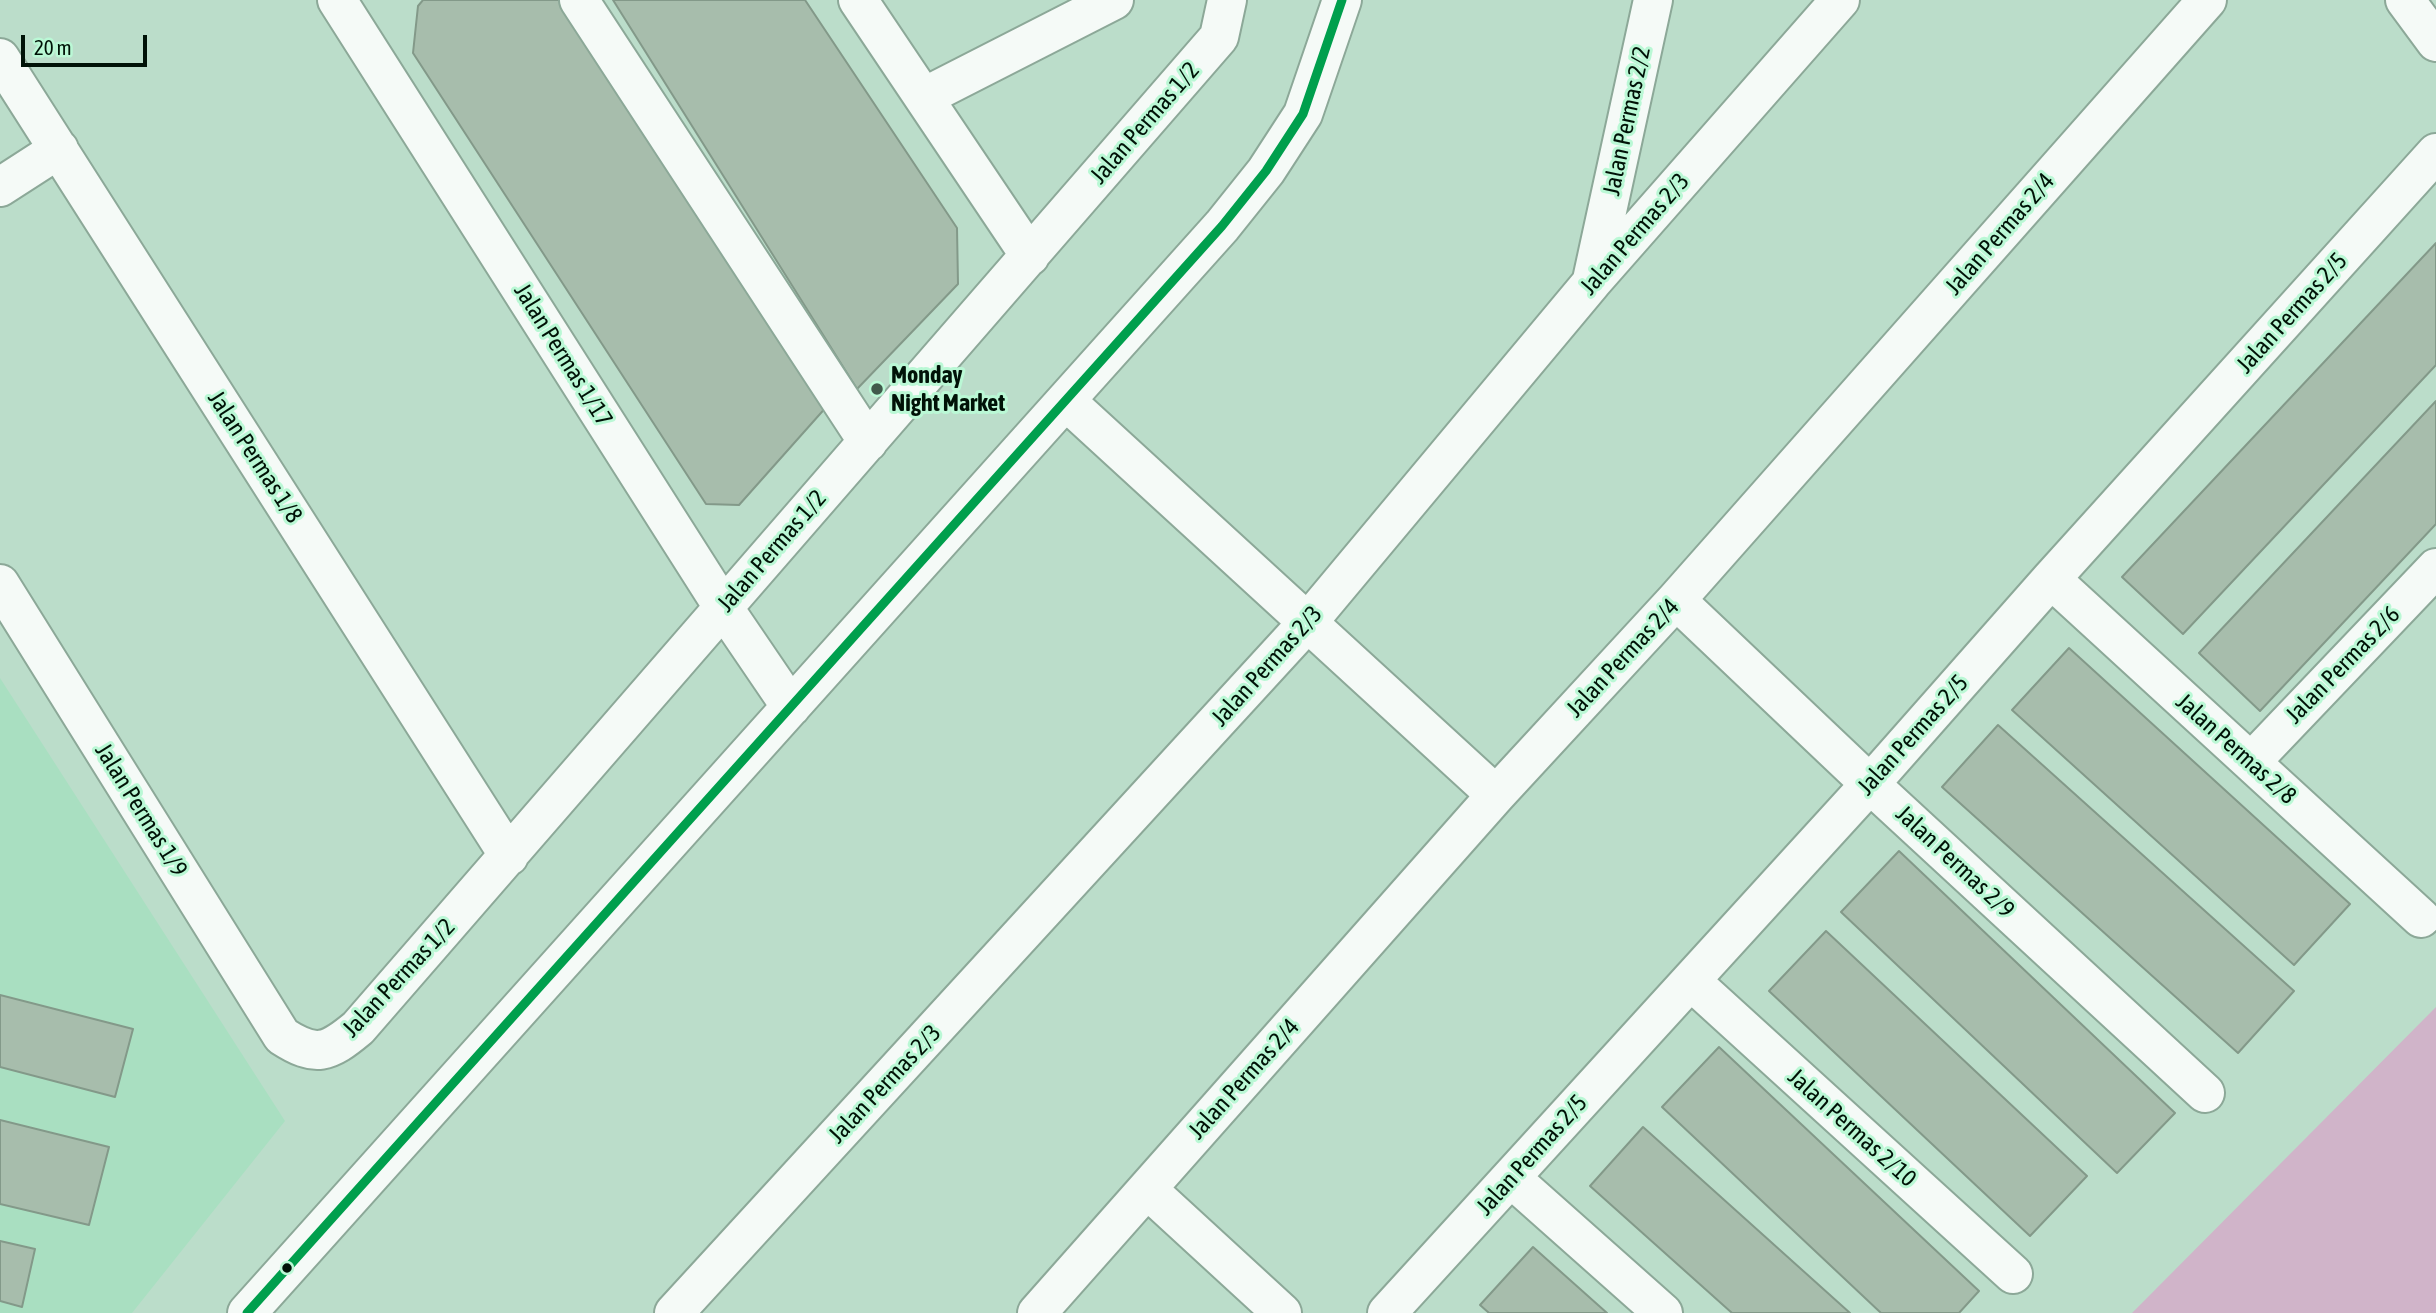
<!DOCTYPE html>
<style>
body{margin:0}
#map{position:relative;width:2436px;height:1313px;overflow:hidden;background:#bbddca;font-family:"Asap Condensed",sans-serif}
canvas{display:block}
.scale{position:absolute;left:21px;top:35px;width:126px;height:32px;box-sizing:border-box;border:4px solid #001207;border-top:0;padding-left:9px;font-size:21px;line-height:24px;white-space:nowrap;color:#001207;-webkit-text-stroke:5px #baf8d5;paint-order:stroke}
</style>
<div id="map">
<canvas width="2436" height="1313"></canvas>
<div class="scale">20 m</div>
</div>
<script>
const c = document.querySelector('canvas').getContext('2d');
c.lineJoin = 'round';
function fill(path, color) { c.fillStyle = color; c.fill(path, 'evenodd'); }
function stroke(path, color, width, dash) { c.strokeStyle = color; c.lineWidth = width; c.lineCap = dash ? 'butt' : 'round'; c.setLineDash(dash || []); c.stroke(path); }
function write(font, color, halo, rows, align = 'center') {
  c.font = font + ' "Asap Condensed",sans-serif'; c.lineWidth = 6; c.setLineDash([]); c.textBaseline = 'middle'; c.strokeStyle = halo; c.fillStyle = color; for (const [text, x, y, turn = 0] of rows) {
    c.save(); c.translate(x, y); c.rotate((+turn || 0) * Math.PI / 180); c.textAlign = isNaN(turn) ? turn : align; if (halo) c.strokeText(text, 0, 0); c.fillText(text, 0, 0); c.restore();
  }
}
fill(new Path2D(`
 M 0,678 L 285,1121 L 132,1313 L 0,1313 Z`), '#a9dfc1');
fill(new Path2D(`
 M 2436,1007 L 2436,1313 L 2132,1313 Z`), '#d0b4c9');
const building = new Path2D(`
 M 423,0 L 563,0 L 828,405 L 739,505 L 706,504 L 413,53 L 418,6 Z
 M 613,0 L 805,0 L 957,228 L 958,284 L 857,389 Z
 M 2436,243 L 2436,365 L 2183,634 L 2122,577 Z
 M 2436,401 L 2436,524 L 2260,711 L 2199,653 Z
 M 2069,648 L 2350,904 L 2294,965 L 2012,710 Z
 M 1998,725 L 2294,991 L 2238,1053 L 1942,787 Z
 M 1899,851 L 2175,1113 L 2117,1173 L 1841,912 Z
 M 1826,931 L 2087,1176 L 2030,1236 L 1769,991 Z
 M 0,995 L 133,1029 L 115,1097 L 0,1067 Z
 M 1719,1047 L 1979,1291 L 1959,1313 L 1881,1313 L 1662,1107 Z
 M 0,1120 L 109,1147 L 89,1225 L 0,1204 Z
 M 1643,1127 L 1850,1313 L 1732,1313 L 1590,1186 Z
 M 0,1241 L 35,1249 L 22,1307 L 0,1301 Z
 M 1533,1247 L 1607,1313 L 1489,1313 L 1480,1305 Z`);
fill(building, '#a7bdac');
stroke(building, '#839989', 2);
const minor = new Path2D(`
 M 337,0 L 723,607 L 791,707
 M 579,0 L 868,442
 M 858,0 L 1030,256
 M 2405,0 L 2436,42
 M 0,58 L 509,856
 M 924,97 L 1114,0
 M 0,187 L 59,149
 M 1592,280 L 1653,0
 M 1066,401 L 1496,795
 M 2051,579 L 2421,918
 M 0,584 L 282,1036 C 316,1058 328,1053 358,1028 L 1219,37 L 1227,0
 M 1676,600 L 1870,784 L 2205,1093
 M 2251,762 L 2436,568
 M 1691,981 L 2013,1274
 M 1511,1178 L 1663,1313
 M 1147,1189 L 1282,1313
 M 247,1313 L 1222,226 L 1266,171 L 1303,114 L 1342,0
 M 674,1313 L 1308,622 L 1592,282 L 1840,0
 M 1037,1313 L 1496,795 L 1676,600 L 2207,0
 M 1387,1313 L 1870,784 L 2051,579 L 2436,153`);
stroke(minor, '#8ca898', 42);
stroke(minor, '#f5faf7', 38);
stroke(new Path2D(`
 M 247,1313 L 1222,226 L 1266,171 L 1303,114 L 1342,0`), '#009f4d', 9);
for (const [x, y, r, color] of [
 [877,389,7,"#41594b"],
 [287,1268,6,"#001207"]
]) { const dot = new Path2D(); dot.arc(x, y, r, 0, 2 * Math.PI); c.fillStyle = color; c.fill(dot); stroke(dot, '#baf8d5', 2.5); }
write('24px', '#001207', '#baf8d5', [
 ["Jalan Permas 2/2",1627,121,-78],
 ["Jalan Permas 1/2",1145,123,-49],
 ["Jalan Permas 2/3",1635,234,-49],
 ["Jalan Permas 2/4",2000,234,-49],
 ["Jalan Permas 2/5",2292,313,-48],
 ["Jalan Permas 1/17",563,355,58],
 ["Jalan Permas 1/8",255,457,57],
 ["Jalan Permas 1/2",772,551,-49],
 ["Jalan Permas 2/4",1623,658,-47],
 ["Jalan Permas 2/6",2343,665,-46],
 ["Jalan Permas 2/3",1267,666,-48],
 ["Jalan Permas 2/5",1913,735,-48],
 ["Jalan Permas 2/8",2236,749,42],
 ["Jalan Permas 1/9",141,810,58],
 ["Jalan Permas 2/9",1955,862,43],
 ["Jalan Permas 1/2",399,978,-47],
 ["Jalan Permas 2/4",1244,1079,-48],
 ["Jalan Permas 2/3",885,1084,-47],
 ["Jalan Permas 2/10",1852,1128,42],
 ["Jalan Permas 2/5",1532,1155,-48]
]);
write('bold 24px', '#001207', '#baf8d5', [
 ["Monday",891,375],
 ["Night Market",891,403]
], 'left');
</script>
